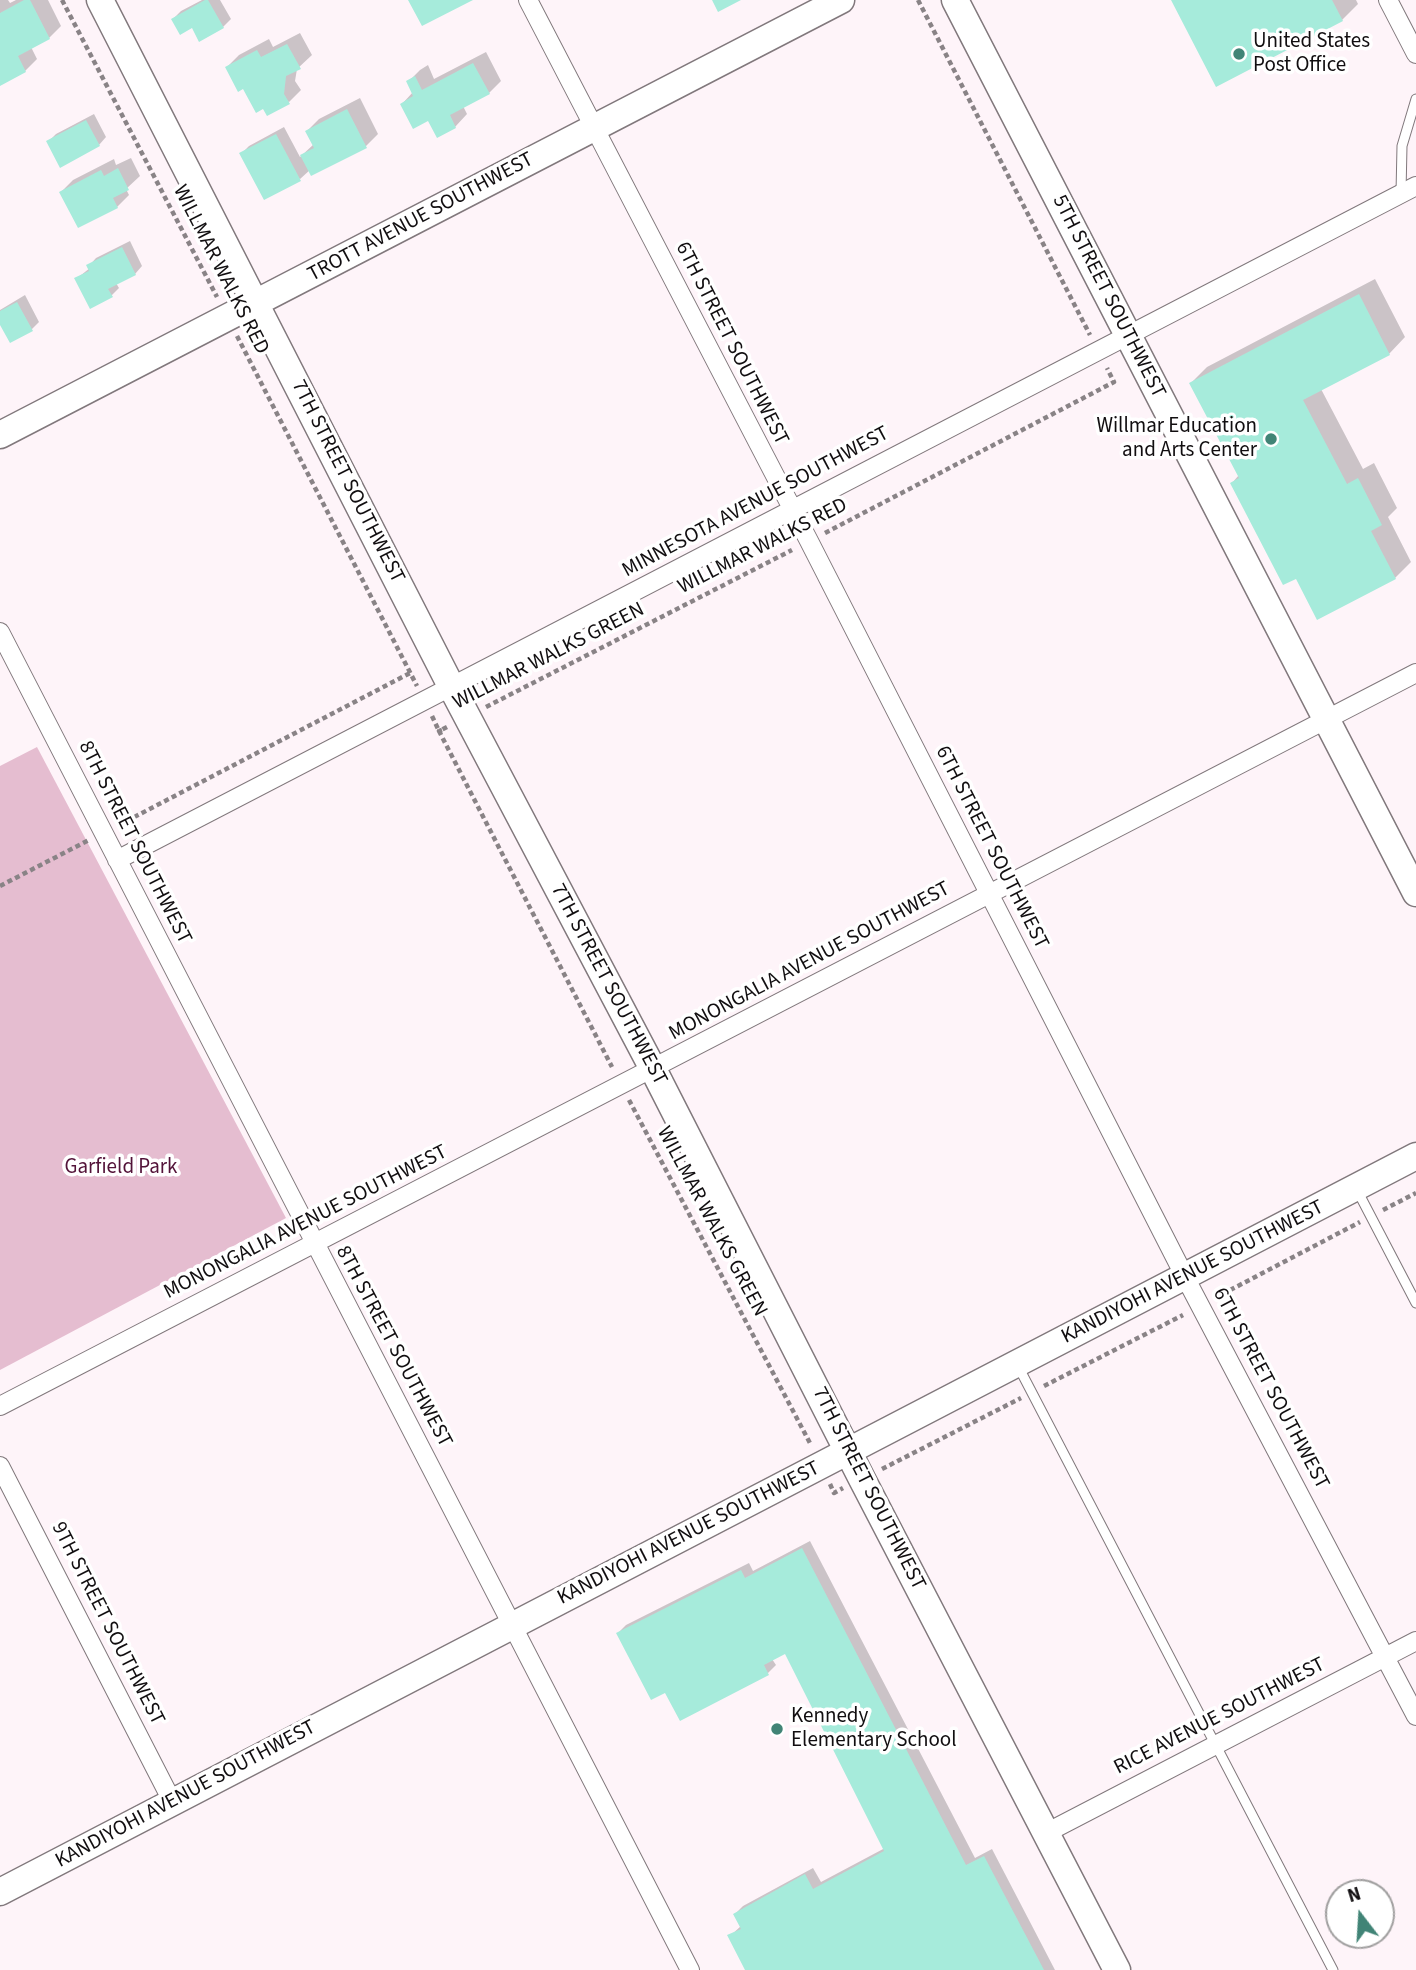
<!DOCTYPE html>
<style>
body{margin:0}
#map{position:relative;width:1416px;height:1970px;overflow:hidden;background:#fef4f9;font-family:"Source Sans 3",sans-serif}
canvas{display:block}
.north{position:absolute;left:1325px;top:1879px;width:70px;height:70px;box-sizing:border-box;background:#fff;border:2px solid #a09f9f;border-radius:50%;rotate:343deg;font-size:19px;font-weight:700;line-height:28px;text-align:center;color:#110e10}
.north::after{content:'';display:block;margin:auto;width:24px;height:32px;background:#418476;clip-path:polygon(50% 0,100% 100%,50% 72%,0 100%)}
</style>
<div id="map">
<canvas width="1416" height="1970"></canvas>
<div class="north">N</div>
</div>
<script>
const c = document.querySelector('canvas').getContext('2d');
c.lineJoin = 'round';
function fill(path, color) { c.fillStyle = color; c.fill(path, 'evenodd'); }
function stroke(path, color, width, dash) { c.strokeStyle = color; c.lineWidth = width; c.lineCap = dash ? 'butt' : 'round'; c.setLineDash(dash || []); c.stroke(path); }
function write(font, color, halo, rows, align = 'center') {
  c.font = font + ' "Source Sans 3",sans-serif'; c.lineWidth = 7; c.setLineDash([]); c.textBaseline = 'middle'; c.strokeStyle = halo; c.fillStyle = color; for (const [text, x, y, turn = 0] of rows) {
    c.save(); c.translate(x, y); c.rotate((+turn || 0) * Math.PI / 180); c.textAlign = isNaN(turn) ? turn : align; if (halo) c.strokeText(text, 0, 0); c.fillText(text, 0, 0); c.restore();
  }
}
fill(new Path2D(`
 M 37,747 L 286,1218 L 0,1370 L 0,766 Z`), '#e5bdd0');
fill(new Path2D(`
 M 0,0 L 8,0 L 10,3 L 16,0 L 48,0 L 61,26 L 49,38 L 31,47 L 37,59 L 25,71 L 0,84 Z
 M 202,0 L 220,0 L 231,19 L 223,27 L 192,26 L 173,19 L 181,11 Z
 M 1173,0 L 1356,0 L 1358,4 L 1342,20 Z
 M 300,33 L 312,55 L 297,69 L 295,81 L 301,90 L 289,102 L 244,87 L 227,67 L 239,55 L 269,39 L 273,47 Z
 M 486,52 L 501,81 L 489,93 L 463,106 L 467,114 L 455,127 L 438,135 L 429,119 L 402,104 L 413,92 L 408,82 L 420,70 L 428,65 L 434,79 Z
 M 360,98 L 378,134 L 366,146 L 310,170 L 300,179 L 241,154 L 249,146 L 284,127 L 300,157 L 314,144 L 307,131 L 319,119 Z
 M 94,114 L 106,137 L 99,145 L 48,142 L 56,134 Z
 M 131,158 L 140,176 L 126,189 L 129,195 L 117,207 L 61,192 L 73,180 L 114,159 L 116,165 Z
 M 130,241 L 142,266 L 135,274 L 116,283 L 119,288 L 111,296 L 76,279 L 90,268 L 89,266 L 96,258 Z
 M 1375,279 L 1405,337 L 1389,354 L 1321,389 L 1363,469 L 1374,463 L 1397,508 L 1388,517 L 1411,562 L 1395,578 L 1297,577 L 1232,483 L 1239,475 L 1191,383 L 1207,367 Z
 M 25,295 L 39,322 L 31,330 L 0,321 L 0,310 Z
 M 810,1541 L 975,1858 L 992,1849 L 1055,1970 L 747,1970 L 730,1936 L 741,1926 L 735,1914 L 743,1906 L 813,1868 L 821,1882 L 885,1848 L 786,1652 L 772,1659 L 776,1665 L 768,1673 L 681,1718 L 666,1691 L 618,1633 L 626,1625 L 749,1563 L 753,1571 Z`), '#0003');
fill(new Path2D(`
 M 24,0 L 30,0 L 50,39 L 18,56 L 26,72 L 0,86 L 0,13 Z
 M 205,0 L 208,0 L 224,28 L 199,42 L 192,28 L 180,35 L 171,19 Z
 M 408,0 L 473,0 L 422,26 Z
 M 712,0 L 741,0 L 718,12 Z
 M 1171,0 L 1332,0 L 1343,21 L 1216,87 Z
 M 287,44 L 301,69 L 286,76 L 284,94 L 290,104 L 267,116 L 263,109 L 256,113 L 243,89 L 238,92 L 225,67 L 257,50 L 261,57 Z
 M 473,63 L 490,94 L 450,115 L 456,128 L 437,138 L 428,121 L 413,129 L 400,104 L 413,96 L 406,81 L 415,76 L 422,90 Z
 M 347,109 L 367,148 L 311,176 L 300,155 L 314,148 L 305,131 Z
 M 86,120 L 100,146 L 60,168 L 46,141 Z
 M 276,134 L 301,181 L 264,200 L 239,153 Z
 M 118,168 L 129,190 L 113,198 L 118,208 L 78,228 L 59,192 L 101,170 L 104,176 Z
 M 122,247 L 136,275 L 108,289 L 113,297 L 90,309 L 74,278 L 89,271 L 86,265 Z
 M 1359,294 L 1390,355 L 1303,400 L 1347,484 L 1358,478 L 1382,525 L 1371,531 L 1396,579 L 1317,620 L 1296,579 L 1283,585 L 1230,483 L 1239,478 L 1189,383 Z
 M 17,302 L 33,331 L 10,343 L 0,325 L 0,311 Z
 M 802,1548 L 966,1865 L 984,1856 L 1044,1970 L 745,1970 L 727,1935 L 741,1929 L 733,1914 L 805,1874 L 813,1889 L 884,1851 L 785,1654 L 764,1665 L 769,1675 L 680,1721 L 665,1693 L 651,1700 L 616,1633 L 741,1570 L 745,1578 Z`), '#a6ebdb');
const lane = new Path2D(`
 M 1401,193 L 1402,146 L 1416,99
 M 1357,1190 L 1416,1303
 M 1018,1366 L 1333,1970`);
const street = new Path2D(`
 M 528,0 L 809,541 L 1185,1277 L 1416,1716
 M 1388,0 L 1416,54
 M 0,632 L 690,1970
 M 117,860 L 1416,186
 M 0,1406 L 1416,673
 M 0,1466 L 173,1803
 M 1046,1833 L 1416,1641`);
const secondary = new Path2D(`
 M 100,0 L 452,688 L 653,1069 L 862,1479 L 1117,1970
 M 955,0 L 1416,893
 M 0,435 L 841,0
 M 0,1892 L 1416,1156`);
stroke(lane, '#81787c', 11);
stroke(street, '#81787c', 20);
stroke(secondary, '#81787c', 29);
stroke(new Path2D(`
 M 62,0 L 217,297
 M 918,0 L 1090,335
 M 237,336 L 417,686
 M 825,533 L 1114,382 L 1107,368
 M 486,707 L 792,550
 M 432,716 L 439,731 L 442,730
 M 447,727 L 439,731 L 612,1067
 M 119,825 L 410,673
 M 0,886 L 89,840
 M 629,1100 L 811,1445
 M 1383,1210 L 1416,1193
 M 1215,1298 L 1360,1222
 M 1044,1386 L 1183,1315
 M 882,1469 L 1021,1398
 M 830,1484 L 834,1493 L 843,1488`), '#898386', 4.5, [5, 3.5]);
stroke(lane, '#fff', 9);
stroke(street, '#fff', 18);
stroke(secondary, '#fff', 26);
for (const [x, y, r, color] of [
 [1239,54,7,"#418476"],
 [1271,439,7,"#418476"],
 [777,1729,7,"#418476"]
]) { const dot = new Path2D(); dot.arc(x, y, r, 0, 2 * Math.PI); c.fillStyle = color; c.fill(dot); stroke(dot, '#fff', 2.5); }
write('21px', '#110e10', '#fff', [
 ["United States",1253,42],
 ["Post Office",1253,66],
 ["Willmar Education",1257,427,"right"],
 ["and Arts Center",1257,451,"right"],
 ["Kennedy",791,1717],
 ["Elementary School",791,1741]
], 'left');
write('21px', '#110e10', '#fff', [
 ["TROTT AVENUE SOUTHWEST",421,218,-28],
 ["WILLMAR WALKS RED",220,270,63],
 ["5TH STREET SOUTHWEST",1108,297,63],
 ["6TH STREET SOUTHWEST",731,344,63],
 ["7TH STREET SOUTHWEST",347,482,63],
 ["MINNESOTA AVENUE SOUTHWEST",756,503,-28],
 ["WILLMAR WALKS RED",763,547,-27],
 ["WILLMAR WALKS GREEN",549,657,-27],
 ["8TH STREET SOUTHWEST",134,843,63],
 ["6TH STREET SOUTHWEST",991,848,63],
 ["MONONGALIA AVENUE SOUTHWEST",810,962,-28],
 ["7TH STREET SOUTHWEST",608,985,62],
 ["WILLMAR WALKS GREEN",711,1222,62],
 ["MONONGALIA AVENUE SOUTHWEST",306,1223,-27],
 ["KANDIYOHI AVENUE SOUTHWEST",1193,1273,-27],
 ["8TH STREET SOUTHWEST",393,1347,62],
 ["6TH STREET SOUTHWEST",1270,1389,62],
 ["7TH STREET SOUTHWEST",868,1489,63],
 ["KANDIYOHI AVENUE SOUTHWEST",689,1534,-27],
 ["9TH STREET SOUTHWEST",107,1624,63],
 ["RICE AVENUE SOUTHWEST",1220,1717,-27],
 ["KANDIYOHI AVENUE SOUTHWEST",186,1795,-28]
]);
write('21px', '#521238', '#fff', [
 ["Garfield Park",121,1168]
]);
</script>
